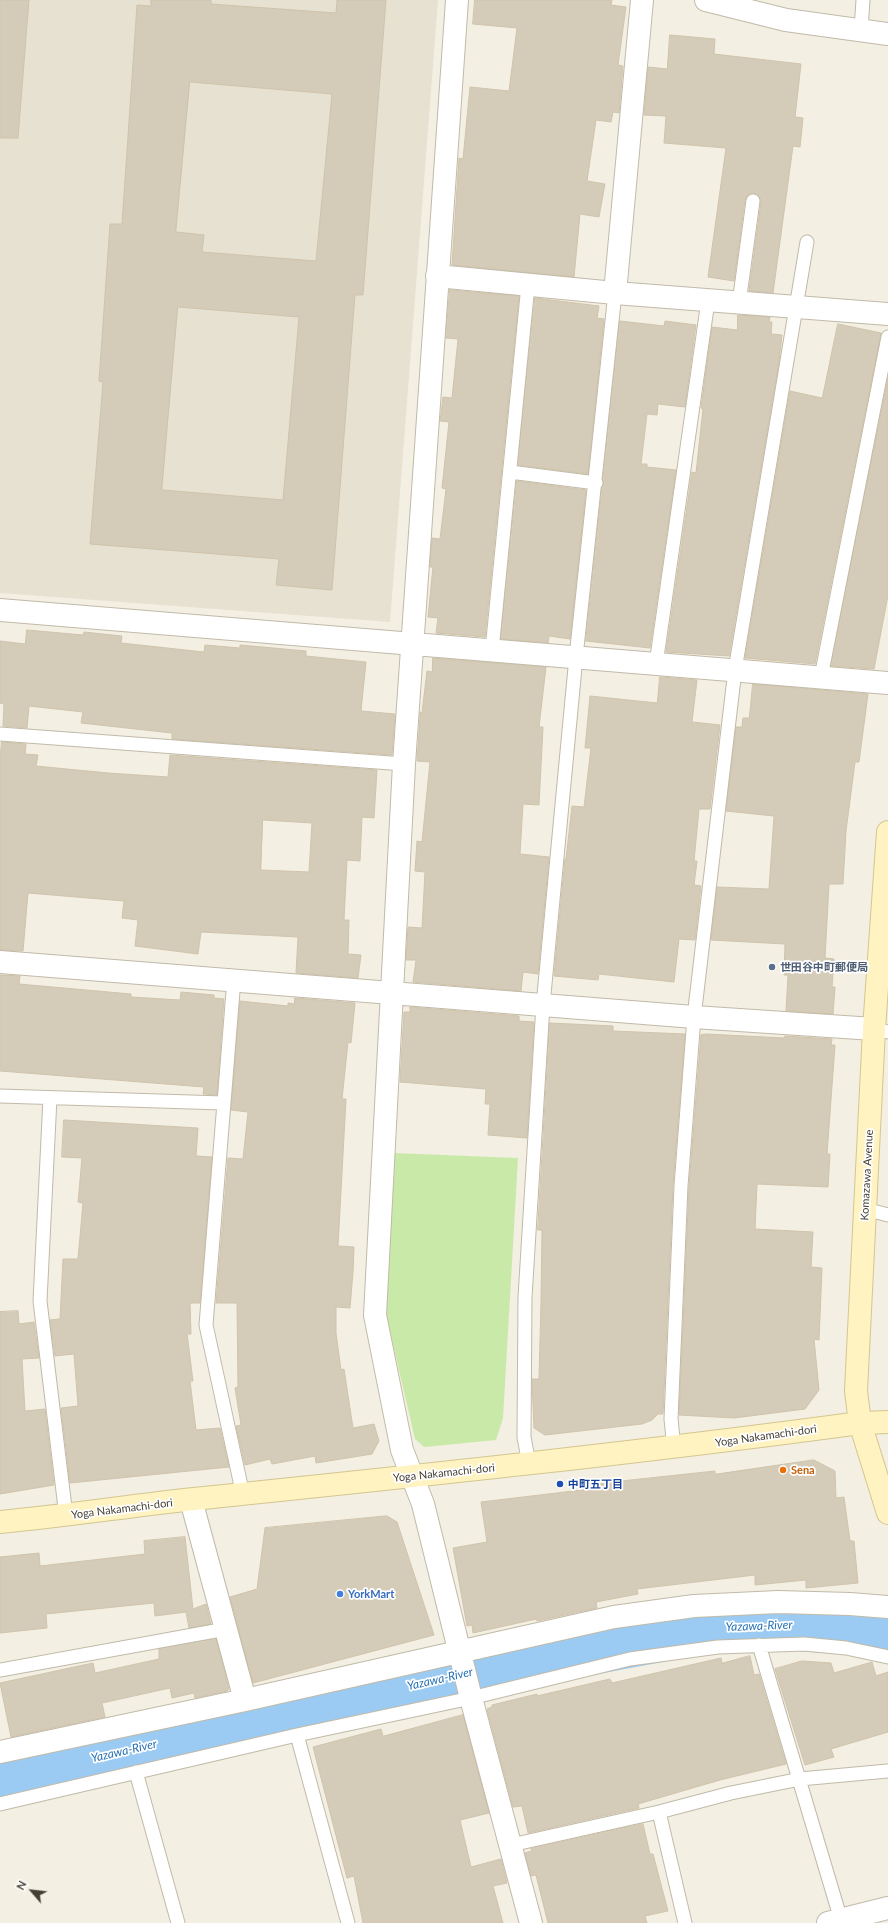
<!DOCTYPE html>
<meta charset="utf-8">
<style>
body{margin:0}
#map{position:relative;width:888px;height:1923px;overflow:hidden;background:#f3efe3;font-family:Lato,sans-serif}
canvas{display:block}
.north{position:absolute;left:12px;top:1871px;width:40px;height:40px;-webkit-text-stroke:3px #fff;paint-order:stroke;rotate:298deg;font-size:11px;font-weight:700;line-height:16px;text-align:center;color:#443f33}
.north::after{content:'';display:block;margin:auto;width:14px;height:18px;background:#443f33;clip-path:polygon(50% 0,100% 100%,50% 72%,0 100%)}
</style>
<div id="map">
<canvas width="888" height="1923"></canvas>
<div class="north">N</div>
</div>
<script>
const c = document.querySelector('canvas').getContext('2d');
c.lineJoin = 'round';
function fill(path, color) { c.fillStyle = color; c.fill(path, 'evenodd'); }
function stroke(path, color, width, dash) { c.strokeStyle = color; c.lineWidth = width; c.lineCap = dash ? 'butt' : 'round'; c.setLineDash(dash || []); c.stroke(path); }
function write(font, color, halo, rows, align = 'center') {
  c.font = font + ' Lato,"Noto Sans JP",sans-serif'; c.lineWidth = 3.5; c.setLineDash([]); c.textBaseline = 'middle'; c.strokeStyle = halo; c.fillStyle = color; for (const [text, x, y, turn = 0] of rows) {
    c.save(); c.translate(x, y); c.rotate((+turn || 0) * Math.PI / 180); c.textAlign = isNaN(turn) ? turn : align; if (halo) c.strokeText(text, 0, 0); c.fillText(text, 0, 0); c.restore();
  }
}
fill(new Path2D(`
 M 0,0 L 438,0 L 390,622 L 0,593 Z`), '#e7e1d1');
fill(new Path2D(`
 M 393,1153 L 518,1158 L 503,1418 L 496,1440 L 424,1447 L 415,1439 L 385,1310 Z`), '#c9e9a9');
stroke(new Path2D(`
 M 0,1779 L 492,1667 L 695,1629 L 776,1623 L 863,1629 L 886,1632`), '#9bcbf3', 53);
const building = new Path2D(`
 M 0,0 L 29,0 L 18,138 L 0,138 Z
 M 151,0 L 211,0 L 211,4 L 336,13 L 337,0 L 386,0 L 363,295 L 355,295 L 332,590 L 276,585 L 279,559 L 90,544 L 103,382 L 99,381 L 110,224 L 122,224 L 137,5 L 151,6 ZM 190,82 L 332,94 L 316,261 L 202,252 L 204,235 L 176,232 ZM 178,307 L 299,317 L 283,500 L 162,490 Z
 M 475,0 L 612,0 L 611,5 L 626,7 L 618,65 L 623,66 L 619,113 L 613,112 L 611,122 L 596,120 L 587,181 L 605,184 L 599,217 L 580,214 L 574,277 L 452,265 L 459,158 L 463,159 L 470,87 L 509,91 L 517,28 L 473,24 Z
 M 670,35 L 715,39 L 714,54 L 801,64 L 795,117 L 803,118 L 800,147 L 793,146 L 773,293 L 749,291 L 761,202 L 760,198 L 754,193 L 750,194 L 745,200 L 734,281 L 708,277 L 726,148 L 664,143 L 666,116 L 644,115 L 648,67 L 667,69 Z
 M 450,290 L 519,296 L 485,637 L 436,633 L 438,618 L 428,617 L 433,567 L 430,567 L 432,538 L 440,539 L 446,489 L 442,488 L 449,422 L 440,421 L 441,414 L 443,397 L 452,398 L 458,339 L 446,338 Z
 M 535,298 L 599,306 L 597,318 L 604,319 L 588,474 L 518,465 Z
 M 738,315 L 770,317 L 769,322 L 772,322 L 771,334 L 782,335 L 779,362 L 729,656 L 666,652 L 692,472 L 696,473 L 703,409 L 701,408 L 712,327 L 737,330 Z
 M 620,321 L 664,326 L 665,321 L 696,325 L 685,407 L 658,404 L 657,415 L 647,414 L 641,464 L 647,464 L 647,467 L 676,470 L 650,648 L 586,641 Z
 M 838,324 L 881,333 L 815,664 L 745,658 L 790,391 L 822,398 Z
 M 888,378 L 888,595 L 874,669 L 831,666 Z
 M 517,481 L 586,490 L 570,639 L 549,636 L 548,643 L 501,639 Z
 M 27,630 L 83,635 L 84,632 L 122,636 L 121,643 L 204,652 L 205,645 L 240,648 L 240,645 L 306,651 L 306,656 L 366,662 L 361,711 L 395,714 L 392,755 L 172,739 L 172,733 L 81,723 L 83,712 L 29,706 L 27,728 L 3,726 L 4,704 L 0,703 L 0,641 L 25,644 Z
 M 433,658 L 546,667 L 539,727 L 543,727 L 539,805 L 523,804 L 520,854 L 549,857 L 538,974 L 523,972 L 521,991 L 413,982 L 416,960 L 406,960 L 408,927 L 422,928 L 425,872 L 415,871 L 417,841 L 422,842 L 430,762 L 417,761 L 420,717 L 420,712 L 422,713 L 427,671 L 432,672 Z
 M 660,677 L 697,680 L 692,722 L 720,725 L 710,809 L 699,809 L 694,861 L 697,861 L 694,885 L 701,886 L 695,940 L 679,939 L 674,982 L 599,974 L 598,980 L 554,976 L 565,859 L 566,859 L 572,806 L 584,807 L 591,748 L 585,748 L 590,696 L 657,703 Z
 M 753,684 L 868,694 L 859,762 L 855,762 L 846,831 L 843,884 L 829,884 L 825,958 L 834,959 L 832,987 L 835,987 L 833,1014 L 786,1011 L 788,975 L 784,975 L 785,944 L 711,940 L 717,887 L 769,889 L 774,816 L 726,811 L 736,727 L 742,727 L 743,718 L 749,718 Z
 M 2,742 L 26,744 L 25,754 L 38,755 L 36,766 L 108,773 L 168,777 L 170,755 L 377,770 L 374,818 L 362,817 L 360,861 L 347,860 L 344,920 L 349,920 L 348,954 L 361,955 L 358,978 L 296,973 L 298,937 L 201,932 L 198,954 L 135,946 L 138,920 L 122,918 L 124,901 L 28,893 L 23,951 L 0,950 L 0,758 ZM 263,820 L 312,823 L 309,872 L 261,870 Z
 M 0,975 L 20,976 L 19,984 L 131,994 L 131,997 L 180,1000 L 181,992 L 214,995 L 214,998 L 224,999 L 217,1095 L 203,1094 L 204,1087 L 0,1071 Z
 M 295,998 L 355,1003 L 351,1043 L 348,1042 L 342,1099 L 346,1099 L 338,1246 L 354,1247 L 353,1272 L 350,1308 L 336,1307 L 336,1333 L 341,1370 L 344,1369 L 353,1428 L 374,1424 L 379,1441 L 372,1454 L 316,1463 L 315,1456 L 272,1464 L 270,1459 L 245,1465 L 236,1426 L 241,1425 L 235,1388 L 238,1387 L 237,1303 L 216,1303 L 228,1158 L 243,1159 L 248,1112 L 231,1110 L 240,1001 L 288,1006 L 288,1003 L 294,1004 Z
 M 410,1007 L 519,1016 L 519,1021 L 534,1022 L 527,1138 L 488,1135 L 490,1104 L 485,1104 L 486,1089 L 400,1082 L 404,1012 L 410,1012 Z
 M 550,1023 L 613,1026 L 613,1031 L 685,1034 L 673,1185 L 663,1414 L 658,1414 L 652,1420 L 642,1424 L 545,1435 L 534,1428 L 532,1379 L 539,1379 L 541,1302 L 542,1230 L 538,1230 Z
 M 706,1034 L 784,1038 L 785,1036 L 832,1039 L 831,1045 L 835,1045 L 827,1154 L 830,1154 L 828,1187 L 757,1184 L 755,1229 L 813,1232 L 811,1267 L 822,1268 L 819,1340 L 814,1339 L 819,1390 L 805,1409 L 734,1418 L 679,1415 L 689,1186 L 701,1035 Z
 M 64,1120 L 198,1128 L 196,1156 L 212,1157 L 200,1303 L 190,1303 L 191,1334 L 187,1334 L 193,1381 L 190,1381 L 196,1430 L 220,1428 L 229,1467 L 70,1483 L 61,1408 L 78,1406 L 74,1354 L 55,1356 L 50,1320 L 60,1319 L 63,1259 L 78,1259 L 83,1203 L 78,1202 L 82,1158 L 62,1157 Z
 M 18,1311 L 19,1324 L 34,1322 L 39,1358 L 22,1359 L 25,1411 L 45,1409 L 54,1485 L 0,1494 L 0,1312 Z
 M 814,1460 L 835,1471 L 836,1498 L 844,1497 L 850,1541 L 854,1541 L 858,1583 L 806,1588 L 806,1580 L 755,1585 L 755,1575 L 637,1589 L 638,1594 L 596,1602 L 597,1608 L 537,1621 L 536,1619 L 473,1633 L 472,1625 L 467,1626 L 453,1548 L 487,1542 L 481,1502 L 590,1489 L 589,1485 L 612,1482 L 715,1471 L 715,1474 Z
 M 387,1516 L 397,1522 L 434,1635 L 253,1683 L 230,1597 L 257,1589 L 265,1528 Z
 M 185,1537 L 193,1609 L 206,1604 L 211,1624 L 189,1628 L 186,1612 L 155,1616 L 154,1603 L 46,1614 L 47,1628 L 0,1633 L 0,1557 L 39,1553 L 40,1566 L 145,1554 L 144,1541 Z
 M 216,1639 L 229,1689 L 227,1691 L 195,1698 L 194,1693 L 172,1698 L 170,1688 L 102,1703 L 105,1717 L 11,1737 L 0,1683 L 93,1663 L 95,1673 L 159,1659 L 159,1649 Z
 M 750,1656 L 754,1675 L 759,1674 L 786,1764 L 720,1780 L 638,1804 L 639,1808 L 528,1833 L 522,1806 L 513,1807 L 487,1709 L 492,1707 L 492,1705 L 537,1694 L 537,1696 L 610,1679 L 612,1683 L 721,1658 L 722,1663 Z
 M 802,1661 L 831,1663 L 834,1673 L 872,1662 L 876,1676 L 888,1672 L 888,1732 L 831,1749 L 834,1757 L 805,1765 L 775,1669 Z
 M 463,1715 L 489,1813 L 460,1820 L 471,1867 L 501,1859 L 507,1883 L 493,1886 L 503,1923 L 363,1923 L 354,1876 L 347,1878 L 313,1747 L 381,1729 L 383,1736 Z
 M 643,1824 L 650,1854 L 653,1854 L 668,1911 L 645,1916 L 647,1923 L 548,1923 L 536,1875 L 531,1876 L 525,1853 L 532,1851 L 531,1849 Z`);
fill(building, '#d4cbb8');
stroke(building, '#d0c3ab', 1);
const lane = new Path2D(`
 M 861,30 L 863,0
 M 739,303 L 753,201
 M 510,472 L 596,483
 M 492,650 L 528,285
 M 656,664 L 708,301
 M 821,677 L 888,337
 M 0,734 L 404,764
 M 234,979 L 206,1325 L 243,1495
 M 874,1029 L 888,1032
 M 0,1096 L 223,1103
 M 50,1098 L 40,1301 L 66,1516
 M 865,1209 L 888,1215
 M 674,1448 L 671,1419 L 681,1186 L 694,1017 L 735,670 L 807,242
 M 529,1464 L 524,1437 L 525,1297 L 543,1005 L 576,657 L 615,293
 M 759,1645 L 841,1920
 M 0,1670 L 226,1629
 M 297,1735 L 348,1923
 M 136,1772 L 178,1923
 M 0,1804 L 297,1735 L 471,1698 L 630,1659 L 718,1647 L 804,1644 L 846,1648 L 888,1657
 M 659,1812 L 685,1923
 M 511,1845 L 659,1812 L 731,1793 L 800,1779 L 888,1771`);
const street = new Path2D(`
 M 457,0 L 404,764 L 375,1315 L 402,1450 L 423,1504 L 471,1698 L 531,1923
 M 706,0 L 786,20 L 888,34
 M 437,276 L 615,293 L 888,314
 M 615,293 L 642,0
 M 0,610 L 888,683
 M 0,962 L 694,1017 L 874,1029
 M 191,1500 L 245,1700
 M 0,1752 L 245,1700 L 614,1617 L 694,1606 L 778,1602 L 850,1604 L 888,1607
 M 828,1923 L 888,1908`);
const secondary = new Path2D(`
 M 888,832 L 874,1029 L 856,1391 L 860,1423 L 888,1513
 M 0,1522 C 65,1516 129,1506 194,1499 C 416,1476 638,1453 860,1423 L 888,1422`);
stroke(lane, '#c1baa8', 15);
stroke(street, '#c1baa8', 24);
stroke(secondary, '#d4c690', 24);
stroke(lane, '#fff', 13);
stroke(street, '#fff', 22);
stroke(secondary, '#fff3c1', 22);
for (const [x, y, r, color] of [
 [772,967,4,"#5c6f8a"],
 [783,1470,4,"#e8710a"],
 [560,1484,4,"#1a4fb4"],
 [340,1594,4,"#3f7fe0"]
]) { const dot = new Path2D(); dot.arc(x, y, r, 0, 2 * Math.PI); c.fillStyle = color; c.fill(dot); stroke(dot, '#fff', 1.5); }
write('bold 11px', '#4e5e75', '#fff', [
 ["世田谷中町郵便局",780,967]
], 'left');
write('11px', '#443f33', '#fff', [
 ["Komazawa Avenue",867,1175,-87],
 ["Yoga Nakamachi-dori",766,1436,-8],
 ["Yoga Nakamachi-dori",444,1473,-6],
 ["Yoga Nakamachi-dori",122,1509,-7]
]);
write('bold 11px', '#c56008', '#fff', [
 ["Sena",791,1470]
], 'left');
write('bold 11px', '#164399', '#fff', [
 ["中町五丁目",568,1484]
], 'left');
write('bold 11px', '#366cbe', '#fff', [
 ["YorkMart",348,1594]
], 'left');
write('italic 12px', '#2872b5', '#fff', [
 ["Yazawa-River",759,1626,-2],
 ["Yazawa-River",440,1679,-13],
 ["Yazawa-River",124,1751,-13]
]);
</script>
